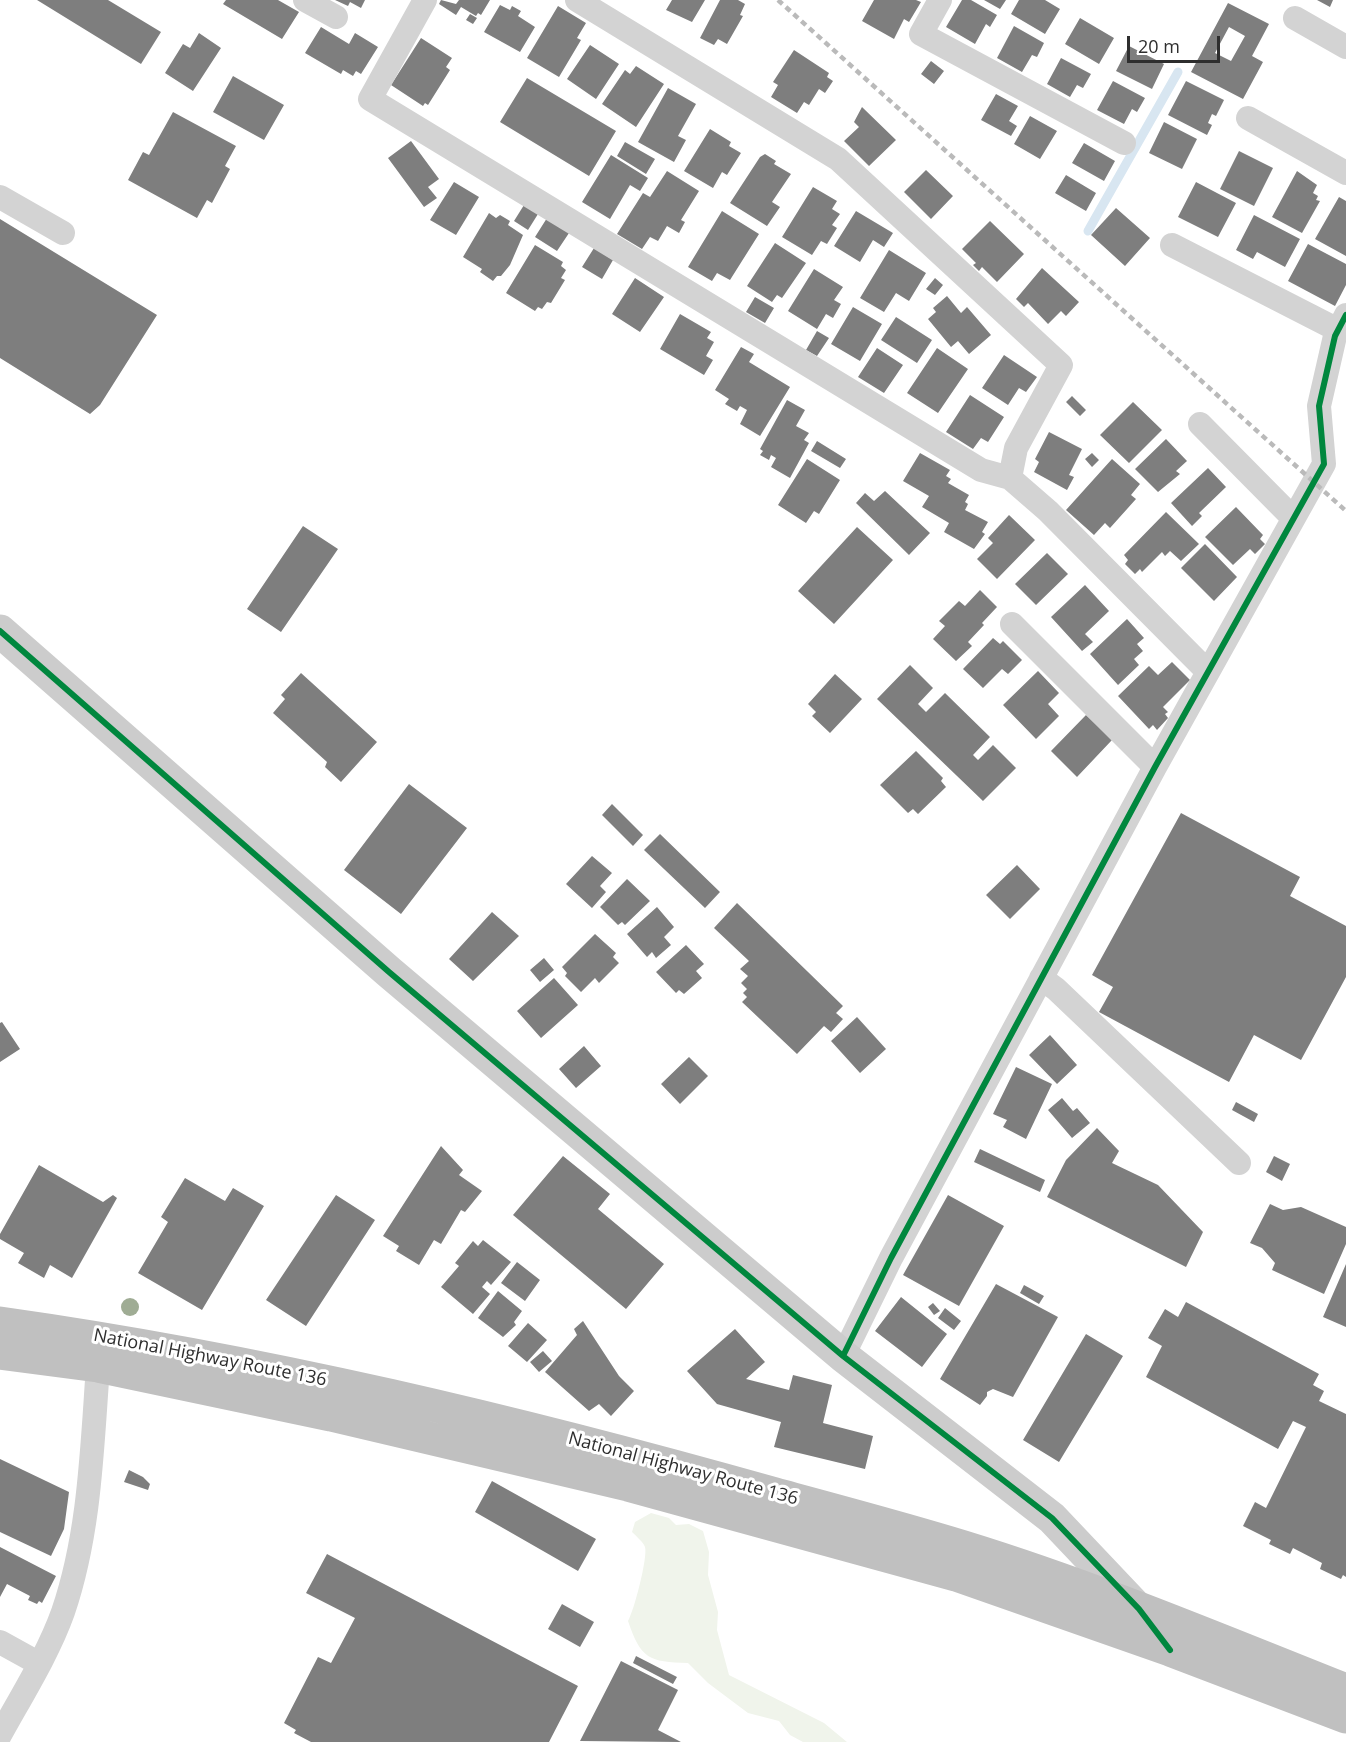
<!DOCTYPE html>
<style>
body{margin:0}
#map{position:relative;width:1346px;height:1742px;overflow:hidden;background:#fff;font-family:"Open Sans",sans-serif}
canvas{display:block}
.scale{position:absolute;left:1127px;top:36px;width:93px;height:27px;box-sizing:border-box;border:3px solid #2e2e2e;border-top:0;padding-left:8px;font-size:18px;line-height:21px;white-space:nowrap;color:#2e2e2e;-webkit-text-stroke:4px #fff;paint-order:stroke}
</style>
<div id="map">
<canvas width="1346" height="1742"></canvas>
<div class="scale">20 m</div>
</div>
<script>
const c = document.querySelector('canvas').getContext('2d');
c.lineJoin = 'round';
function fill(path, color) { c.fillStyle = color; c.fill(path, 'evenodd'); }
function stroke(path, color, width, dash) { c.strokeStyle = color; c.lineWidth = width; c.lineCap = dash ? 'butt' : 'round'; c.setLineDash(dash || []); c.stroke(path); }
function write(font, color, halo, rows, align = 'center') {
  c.font = font + ' "Open Sans",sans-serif'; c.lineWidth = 6; c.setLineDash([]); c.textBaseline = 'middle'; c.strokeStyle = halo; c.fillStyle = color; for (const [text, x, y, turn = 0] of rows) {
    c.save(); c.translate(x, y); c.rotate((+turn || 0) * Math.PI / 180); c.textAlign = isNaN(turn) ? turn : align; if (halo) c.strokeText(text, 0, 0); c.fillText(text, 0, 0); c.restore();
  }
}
fill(new Path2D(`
 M 651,1513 L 669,1518 L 676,1525 L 689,1524 L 703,1531 L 709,1552 L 708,1575 L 718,1612 L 717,1630 L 729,1675 L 824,1723 L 847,1742 L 803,1742 L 790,1735 L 779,1721 L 748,1713 L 708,1683 L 688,1663 C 649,1662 641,1659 628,1621 C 634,1611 648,1557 645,1547 C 643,1542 636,1536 632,1532 L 635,1522 Z`), '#f0f4eb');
stroke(new Path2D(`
 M 1088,231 L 1178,72`), '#d8e6f1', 9);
fill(new Path2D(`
 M 37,0 L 108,0 L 161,32 L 141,64 Z
 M 226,0 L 278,0 L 299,12 L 282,39 L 223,4 Z
 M 335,0 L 365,0 L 361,8 L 350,2 L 348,6 Z
 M 441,0 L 456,4 L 459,0 L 490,0 L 481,15 L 478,13 L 476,16 L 461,7 L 456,15 L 439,4 Z
 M 672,0 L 705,0 L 692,22 L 666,10 Z
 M 720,0 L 738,0 L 745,4 L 740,15 L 743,16 L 727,44 L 718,39 L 714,45 L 700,38 Z
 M 874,0 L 916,0 L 921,2 L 909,22 L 904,19 L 894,39 L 862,21 Z
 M 962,0 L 971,0 L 997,15 L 990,27 L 986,24 L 975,44 L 946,27 Z
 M 984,0 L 1006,0 L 1000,9 Z
 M 1019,0 L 1045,0 L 1060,9 L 1045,34 L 1011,14 Z
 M 1317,0 L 1333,0 L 1330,7 Z
 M 1228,3 L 1269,24 L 1252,56 L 1263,62 L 1243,99 L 1191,72 ZM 1229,27 L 1245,36 L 1231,61 L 1215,53 Z
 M 500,5 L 510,10 L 512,6 L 521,11 L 518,16 L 535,27 L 520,52 L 484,32 Z
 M 558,6 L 586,23 L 577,38 L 581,40 L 559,77 L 527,58 Z
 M 470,14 L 477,18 L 473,24 L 466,20 Z
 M 1080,18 L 1114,38 L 1099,64 L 1065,44 Z
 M 1014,26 L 1044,43 L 1037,57 L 1032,55 L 1022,72 L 997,58 Z
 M 321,27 L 349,44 L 355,33 L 378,47 L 361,74 L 356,71 L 353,76 L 343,70 L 341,74 L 305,53 Z
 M 199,33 L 221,48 L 193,91 L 165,73 L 183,44 L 190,48 Z
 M 421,38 L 452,58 L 446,67 L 450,70 L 428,105 L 425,103 L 423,106 L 391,85 Z
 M 590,45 L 619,64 L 596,99 L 567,79 Z
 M 1129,46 L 1164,64 L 1152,89 L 1116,71 Z
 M 794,50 L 829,73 L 827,77 L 833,81 L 825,93 L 819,89 L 809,105 L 804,102 L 797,113 L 771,97 L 778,85 L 773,82 Z
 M 1061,58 L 1091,74 L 1083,88 L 1077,85 L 1070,97 L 1047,84 Z
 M 931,61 L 944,71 L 934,84 L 921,74 Z
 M 636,66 L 664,84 L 636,127 L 602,104 L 625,70 L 630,74 Z
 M 233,76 L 284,105 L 264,140 L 213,112 Z
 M 527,78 L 616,131 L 589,176 L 500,122 Z
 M 1113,81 L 1145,98 L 1137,112 L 1132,109 L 1124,124 L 1097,110 Z
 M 1186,81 L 1224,100 L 1216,116 L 1212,114 L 1208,123 L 1212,125 L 1207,135 L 1168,115 Z
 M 668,88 L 696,104 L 678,136 L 686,140 L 674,162 L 638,142 Z
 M 996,94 L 1018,106 L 1009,121 L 1017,126 L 1011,136 L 981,120 Z
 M 862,107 L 896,140 L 869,166 L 844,141 L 859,127 L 854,122 Z
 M 173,112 L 236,146 L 225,166 L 230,169 L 212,203 L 207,200 L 197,218 L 128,180 L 143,152 L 149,155 Z
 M 1030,116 L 1057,131 L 1040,159 L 1014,144 Z
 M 1164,122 L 1197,139 L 1182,169 L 1149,153 Z
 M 710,129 L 731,142 L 729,146 L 741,153 L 727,175 L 722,172 L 713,188 L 684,171 Z
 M 411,141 L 439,179 L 428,187 L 437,198 L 424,207 L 388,158 Z
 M 625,142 L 655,159 L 646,174 L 617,156 Z
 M 1084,143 L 1115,161 L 1104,181 L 1072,163 Z
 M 1239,151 L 1273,168 L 1254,206 L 1220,189 Z
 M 765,154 L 776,161 L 774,164 L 791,174 L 772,202 L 780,207 L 767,226 L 730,203 L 760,157 Z
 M 611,155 L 648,178 L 640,191 L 630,185 L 610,219 L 582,202 Z
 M 926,170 L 953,196 L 931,219 L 904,192 Z
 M 667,171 L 699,191 L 681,220 L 685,222 L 679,233 L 667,226 L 658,241 L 650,237 L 642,249 L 617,234 L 643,193 L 650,197 Z
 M 1297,171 L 1317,185 L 1313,193 L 1318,196 L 1316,200 L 1320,201 L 1302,233 L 1272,217 Z
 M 1066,175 L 1096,193 L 1086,211 L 1055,193 Z
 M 454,182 L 479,197 L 456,235 L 430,220 Z
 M 1196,182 L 1236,203 L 1218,237 L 1178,217 Z
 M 813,187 L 837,201 L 832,209 L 840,214 L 832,225 L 837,228 L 827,244 L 821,241 L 812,255 L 782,237 Z
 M 1339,197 L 1346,201 L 1346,256 L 1315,239 Z
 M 524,205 L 538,214 L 528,230 L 514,221 Z
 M 1116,208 L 1150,238 L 1125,266 L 1091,235 Z
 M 722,211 L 759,234 L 730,280 L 717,273 L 712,281 L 688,267 Z
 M 856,211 L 893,233 L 884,247 L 873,240 L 860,262 L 834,246 Z
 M 489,213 L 496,218 L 500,215 L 510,221 L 508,225 L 523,235 L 510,265 L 501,276 L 497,276 L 493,281 L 480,272 L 482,269 L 463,257 Z
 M 1254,215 L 1300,239 L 1285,267 L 1257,252 L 1253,259 L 1236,250 Z
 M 547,218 L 569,233 L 557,251 L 535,237 Z
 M 0,219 L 157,315 L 100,405 L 90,414 L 0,358 Z
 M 990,221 L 1024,254 L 997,282 L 982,267 L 979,271 L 973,265 L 976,263 L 962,249 Z
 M 775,243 L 806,263 L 782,298 L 777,295 L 772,302 L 747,286 Z
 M 1308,244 L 1346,264 L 1346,285 L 1335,306 L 1288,281 Z
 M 535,245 L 563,262 L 561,266 L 566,270 L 561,278 L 565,280 L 551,303 L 547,302 L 542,309 L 538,307 L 535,311 L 506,293 Z
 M 594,248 L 613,260 L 602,279 L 582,267 Z
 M 889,250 L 926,273 L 909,301 L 896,293 L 884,312 L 860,298 Z
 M 1042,268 L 1079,302 L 1066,316 L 1061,311 L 1048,324 L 1028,303 L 1024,307 L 1016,299 Z
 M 814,269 L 843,287 L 834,300 L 841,304 L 833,318 L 826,314 L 817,329 L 788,311 Z
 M 635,278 L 664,297 L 640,332 L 612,314 Z
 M 935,278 L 943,285 L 935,295 L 926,289 Z
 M 947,296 L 961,313 L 967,307 L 991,335 L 969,354 L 958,341 L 951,347 L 928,319 L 936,312 L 933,308 Z
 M 755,297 L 774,308 L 765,323 L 746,312 Z
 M 853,307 L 882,324 L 860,361 L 831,344 Z
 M 680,314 L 711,332 L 707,338 L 714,342 L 706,356 L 713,360 L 704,375 L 660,349 Z
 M 896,317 L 932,340 L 917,363 L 881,340 Z
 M 817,331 L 829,338 L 817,356 L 806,350 Z
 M 741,347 L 754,354 L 749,362 L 790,387 L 760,436 L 740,424 L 747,410 L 740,406 L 737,411 L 725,404 L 729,399 L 715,390 Z
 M 877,348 L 903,365 L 884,393 L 858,377 Z
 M 937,348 L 968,369 L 938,413 L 907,393 Z
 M 1004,355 L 1037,377 L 1026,392 L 1019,388 L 1008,405 L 982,388 Z
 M 970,395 L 1004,417 L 988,442 L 981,438 L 973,449 L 946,432 Z
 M 1072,396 L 1086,410 L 1080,416 L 1066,402 Z
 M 787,400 L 805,410 L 796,426 L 809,433 L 804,440 L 809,443 L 790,478 L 771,467 L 776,458 L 771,455 L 769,460 L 760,455 L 763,451 L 760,449 Z
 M 1133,402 L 1162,430 L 1129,463 L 1100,435 Z
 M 1049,432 L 1082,449 L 1069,475 L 1074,477 L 1067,490 L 1034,472 L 1039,462 L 1035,459 Z
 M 1166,439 L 1187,461 L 1176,471 L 1180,474 L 1158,492 L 1135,469 Z
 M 817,441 L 846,459 L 840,468 L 811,451 Z
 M 920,453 L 950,470 L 946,476 L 951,479 L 948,483 L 969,495 L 965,502 L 968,504 L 965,510 L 988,522 L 982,532 L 985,534 L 974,549 L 944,532 L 949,523 L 922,507 L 929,496 L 903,481 Z
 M 1092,453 L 1099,460 L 1092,467 L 1085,459 Z
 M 807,459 L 840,480 L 819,514 L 814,511 L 806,523 L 778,505 Z
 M 1112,459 L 1140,484 L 1131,495 L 1136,499 L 1110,528 L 1105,523 L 1094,535 L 1066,510 Z
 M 1208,468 L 1226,487 L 1199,513 L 1202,516 L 1192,526 L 1171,503 Z
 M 885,491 L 930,533 L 909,555 L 856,503 L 865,493 L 874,501 Z
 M 1236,507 L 1263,535 L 1260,539 L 1265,544 L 1255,554 L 1250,549 L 1233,565 L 1205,537 Z
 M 1166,512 L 1199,544 L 1181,561 L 1170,551 L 1165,556 L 1162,552 L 1142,572 L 1140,569 L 1135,574 L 1125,564 L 1128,560 L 1124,555 Z
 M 1009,515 L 1035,540 L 997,579 L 977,559 L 993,543 L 988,538 Z
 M 303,526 L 338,549 L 281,632 L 247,609 Z
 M 857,527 L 893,560 L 834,624 L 798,591 Z
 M 1205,544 L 1237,577 L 1214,601 L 1181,568 Z
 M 1047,553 L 1068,574 L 1036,605 L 1015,584 Z
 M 1085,585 L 1109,611 L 1085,634 L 1093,642 L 1082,651 L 1051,617 Z
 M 980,590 L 997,607 L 982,623 L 984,625 L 968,642 L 972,646 L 956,661 L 933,639 L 945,626 L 939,621 L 959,601 L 965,606 Z
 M 1127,619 L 1144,638 L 1137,644 L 1143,651 L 1134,659 L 1139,665 L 1118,685 L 1090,654 Z
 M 993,638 L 1000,644 L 1003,641 L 1022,660 L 1008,674 L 1002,669 L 983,688 L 963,669 Z
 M 1172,662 L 1190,680 L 1163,707 L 1168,712 L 1165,714 L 1168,718 L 1157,730 L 1153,725 L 1149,729 L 1118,696 L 1149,666 L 1158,675 Z
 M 910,665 L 933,688 L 918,704 L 926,712 L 945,693 L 990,737 L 973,755 L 978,760 L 993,745 L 1016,768 L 983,801 L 877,699 Z
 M 1038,671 L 1059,693 L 1048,704 L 1059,716 L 1036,739 L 1003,705 Z
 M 301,673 L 377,742 L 341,782 L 325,767 L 327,762 L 273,713 L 285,699 L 281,695 Z
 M 835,674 L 862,699 L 830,733 L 812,716 L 816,712 L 808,704 Z
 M 1086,715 L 1112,740 L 1077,777 L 1051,751 Z
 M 916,751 L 943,778 L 941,781 L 946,787 L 918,814 L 913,809 L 908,813 L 880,785 Z
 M 409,784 L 467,828 L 401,914 L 344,870 Z
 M 612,804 L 643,835 L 633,846 L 602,815 Z
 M 1181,813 L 1300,877 L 1290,896 L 1346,926 L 1346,977 L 1301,1060 L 1254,1035 L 1229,1082 L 1099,1012 L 1113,987 L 1092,975 Z
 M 660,834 L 720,892 L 705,908 L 644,850 Z
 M 592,856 L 612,873 L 600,886 L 606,892 L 592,908 L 566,884 Z
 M 1017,865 L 1040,889 L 1010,919 L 986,895 Z
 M 627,879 L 650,901 L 625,925 L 622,922 L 618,925 L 600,907 Z
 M 737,903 L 843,1006 L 836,1013 L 843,1019 L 831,1032 L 824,1026 L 797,1054 L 742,1002 L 747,997 L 743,993 L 747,989 L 741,983 L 748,976 L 740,969 L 749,961 L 714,928 Z
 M 657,907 L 674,927 L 664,937 L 671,945 L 656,958 L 652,952 L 647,957 L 627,934 Z
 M 492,912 L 519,936 L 473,981 L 449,959 Z
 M 595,934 L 616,953 L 613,957 L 619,963 L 599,983 L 595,978 L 581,992 L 565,976 L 567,973 L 562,967 Z
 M 686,945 L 704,964 L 696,971 L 702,978 L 684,994 L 679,990 L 676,993 L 656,972 Z
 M 544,958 L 554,970 L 540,982 L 530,970 Z
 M 554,978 L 578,1005 L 541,1038 L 517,1011 Z
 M 857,1017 L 886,1049 L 860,1073 L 831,1041 Z
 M 2,1022 L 20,1049 L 0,1062 L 0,1023 Z
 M 1050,1035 L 1077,1065 L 1057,1084 L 1029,1055 Z
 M 584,1046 L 601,1066 L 576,1088 L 559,1069 Z
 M 689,1057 L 708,1076 L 680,1104 L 661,1084 Z
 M 1016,1067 L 1052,1084 L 1026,1139 L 1003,1127 L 1007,1120 L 993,1114 Z
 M 1062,1098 L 1073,1111 L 1077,1108 L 1090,1123 L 1072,1138 L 1048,1110 Z
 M 1236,1102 L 1258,1114 L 1254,1122 L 1232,1110 Z
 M 1097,1128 L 1119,1151 L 1112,1163 L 1158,1185 L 1203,1232 L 1186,1267 L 1047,1197 L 1066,1160 Z
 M 441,1146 L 463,1170 L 459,1175 L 482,1191 L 465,1212 L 461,1210 L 441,1244 L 434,1240 L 419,1265 L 396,1251 L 399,1246 L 383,1236 Z
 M 980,1149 L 1045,1180 L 1040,1192 L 974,1162 Z
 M 563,1156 L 610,1194 L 598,1209 L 664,1264 L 626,1309 L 513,1215 Z
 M 1274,1156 L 1290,1164 L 1282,1181 L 1266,1172 Z
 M 39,1165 L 103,1202 L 113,1195 L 117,1198 L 72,1278 L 50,1265 L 44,1278 L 18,1263 L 24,1253 L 0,1239 L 0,1234 Z
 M 185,1178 L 225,1201 L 233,1188 L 264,1206 L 202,1310 L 138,1273 L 168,1222 L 161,1217 Z
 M 336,1195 L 375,1220 L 306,1326 L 266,1300 Z
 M 948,1195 L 1004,1226 L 959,1306 L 903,1275 Z
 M 1270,1204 L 1283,1210 L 1301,1207 L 1346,1227 L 1346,1244 L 1324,1294 L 1272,1270 L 1275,1263 L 1262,1248 L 1250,1243 Z
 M 483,1240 L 511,1262 L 491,1285 L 487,1281 L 482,1287 L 490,1294 L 473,1314 L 441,1287 L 459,1266 L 455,1263 L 473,1241 L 478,1246 Z
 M 517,1262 L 540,1280 L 525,1301 L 501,1283 Z
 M 1346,1264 L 1346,1327 L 1323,1317 Z
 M 996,1284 L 1058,1317 L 1013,1397 L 993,1389 L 987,1392 L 987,1396 L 980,1405 L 940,1379 Z
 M 1024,1285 L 1044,1296 L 1039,1304 L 1020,1293 Z
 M 498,1291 L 522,1311 L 514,1322 L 516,1325 L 503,1337 L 478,1318 Z
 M 901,1297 L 947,1334 L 922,1367 L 875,1331 Z
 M 1186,1302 L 1319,1374 L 1313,1385 L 1324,1391 L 1319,1401 L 1346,1414 L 1346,1577 L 1343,1575 L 1341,1579 L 1320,1569 L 1322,1563 L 1293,1548 L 1290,1554 L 1269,1544 L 1271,1540 L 1243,1526 L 1255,1502 L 1266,1508 L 1306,1427 L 1293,1421 L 1278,1449 L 1146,1377 L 1162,1346 L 1148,1338 L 1165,1309 L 1178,1317 Z
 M 933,1303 L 940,1311 L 934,1315 L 928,1307 Z
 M 945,1308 L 961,1321 L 954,1330 L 938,1318 Z
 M 583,1321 L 619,1376 L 634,1391 L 611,1416 L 599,1404 L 589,1411 L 545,1372 L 577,1335 L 574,1329 Z
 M 528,1323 L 547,1340 L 527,1362 L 508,1346 Z
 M 735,1329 L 765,1362 L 746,1379 L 789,1390 L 793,1375 L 832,1385 L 823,1423 L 873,1436 L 865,1469 L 774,1447 L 781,1422 L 717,1404 L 687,1371 Z
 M 1086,1334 L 1123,1356 L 1059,1462 L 1023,1440 Z
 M 543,1351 L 552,1361 L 539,1372 L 530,1362 Z
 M 0,1459 L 69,1492 L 64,1529 L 51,1556 L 0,1532 Z
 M 129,1470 L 143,1477 L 150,1484 L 148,1490 L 124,1482 Z
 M 492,1481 L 596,1539 L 578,1571 L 475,1512 Z
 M 0,1547 L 56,1576 L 42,1603 L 39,1601 L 37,1604 L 28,1600 L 30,1596 L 7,1584 L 0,1597 Z
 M 327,1554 L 578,1686 L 549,1742 L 311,1742 L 294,1733 L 296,1730 L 284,1723 L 318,1657 L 331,1663 L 355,1618 L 306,1593 Z
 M 562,1604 L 594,1622 L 580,1647 L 548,1629 Z
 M 636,1656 L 677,1677 L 673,1684 L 633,1663 Z
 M 621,1661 L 678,1690 L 658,1730 L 681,1742 L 580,1741 Z`), '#7e7e7e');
stroke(new Path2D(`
 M 305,0 L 336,17
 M 425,0 L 370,99 L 981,470 L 1010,478
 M 577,0 L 838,159 L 1061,365 L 1016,448 L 1010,478 L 1048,511 L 1208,672
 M 940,0 L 921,34 L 1124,143
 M 1295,18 L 1346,47
 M 1248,118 L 1346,173
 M 0,197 L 63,233
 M 1172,245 L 1338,330
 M 1200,424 L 1293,518
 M 1012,624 L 1155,767
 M 1041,978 L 1056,989 L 1239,1163
 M 843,1356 L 891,1258 L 1155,767 L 1324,464 L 1319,406 L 1335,336 L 1346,315
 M 0,1642 L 38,1663
 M 0,1735 C 22,1695 48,1654 63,1612 C 90,1533 92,1448 98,1366`), '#d3d3d3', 24);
stroke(new Path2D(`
 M 0,631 L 389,972 L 843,1356 L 1052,1518 L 1142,1613`), '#ccc', 33);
stroke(new Path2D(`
 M 0,1323 C 263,1360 520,1422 775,1494 C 838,1511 902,1528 964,1547 C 1094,1587 1220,1640 1346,1690
 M 0,1353 L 98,1366 L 331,1415 L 628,1485 L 956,1575 L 1170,1650 L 1346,1717`), '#c0c0c0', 33);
stroke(new Path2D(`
 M 778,0 L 1346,511`), '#bababa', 4.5, [6, 4.5]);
stroke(new Path2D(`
 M 0,631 L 389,972 L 843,1356 L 1052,1518 L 1139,1609 L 1170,1650
 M 843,1356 L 891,1258 L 1155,767 L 1324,464 L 1319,406 L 1335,336 L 1346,315`), '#00873e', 6);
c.fillStyle = '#9fac94';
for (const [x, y] of [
 [130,1307]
]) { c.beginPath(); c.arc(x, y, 9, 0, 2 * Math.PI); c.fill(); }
write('18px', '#2e2e2e', '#fff', [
 ["National Highway Route 136",210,1358,11],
 ["National Highway Route 136",683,1469,15]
]);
</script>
